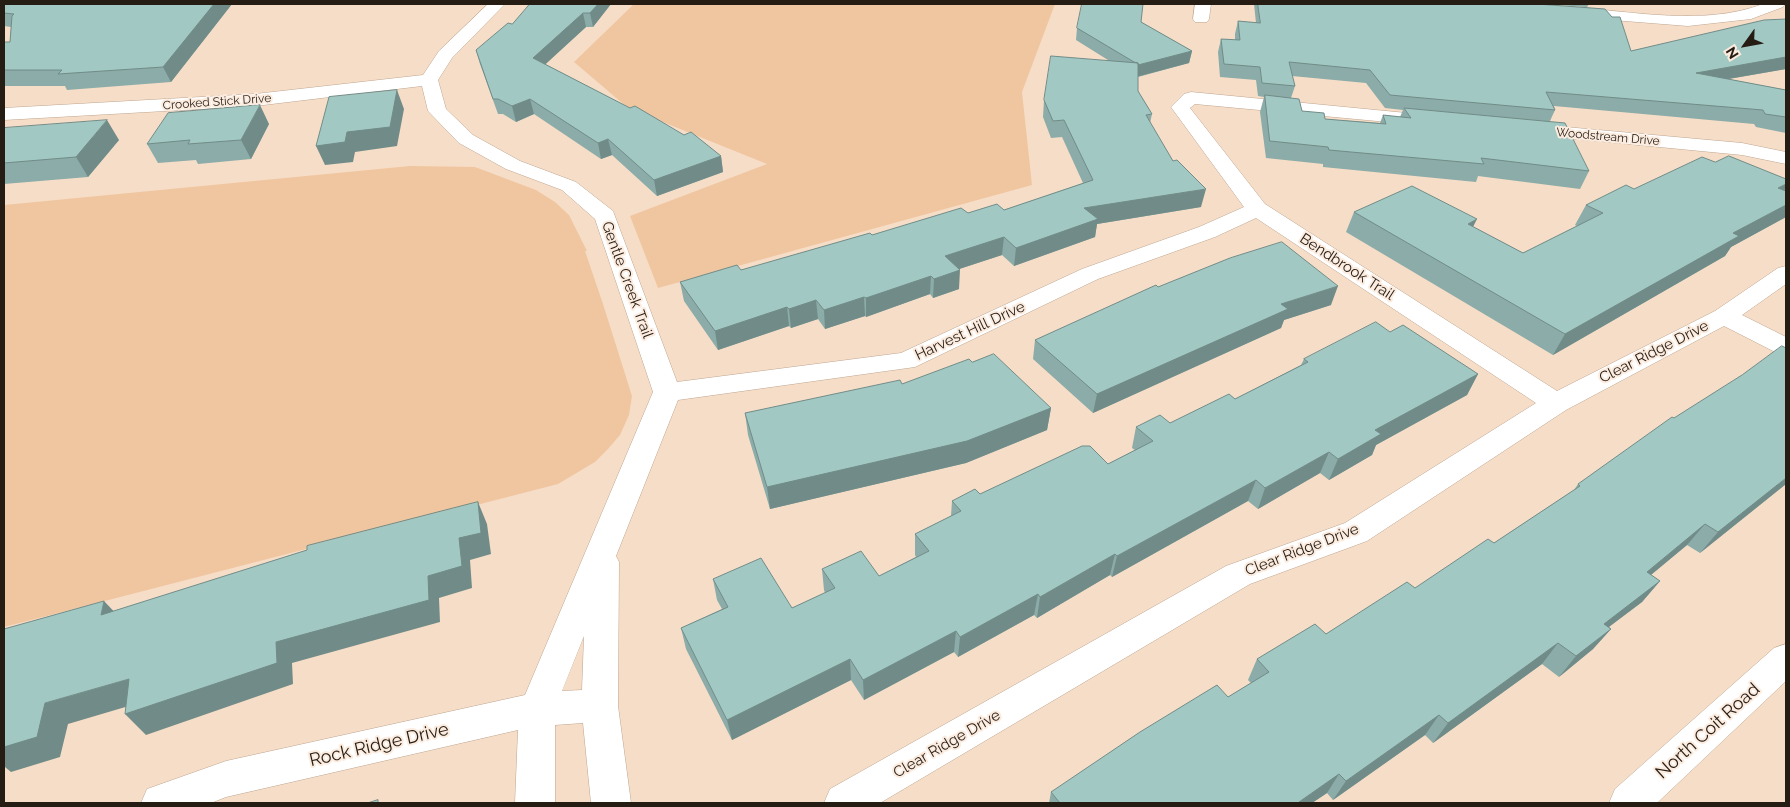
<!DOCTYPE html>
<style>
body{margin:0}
#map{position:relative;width:1790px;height:807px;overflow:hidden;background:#f6ddc7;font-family:Raleway,sans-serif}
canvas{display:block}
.frame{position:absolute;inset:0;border:5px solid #251c14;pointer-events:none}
.north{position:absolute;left:1720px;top:20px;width:50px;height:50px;-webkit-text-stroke:4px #fcecdf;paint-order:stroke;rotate:238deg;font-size:14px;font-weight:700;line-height:20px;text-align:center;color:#251c14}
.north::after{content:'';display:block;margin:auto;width:18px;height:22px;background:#251c14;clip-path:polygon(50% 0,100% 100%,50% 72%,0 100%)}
</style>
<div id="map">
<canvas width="1790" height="807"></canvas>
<div class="frame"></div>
<div class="north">N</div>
</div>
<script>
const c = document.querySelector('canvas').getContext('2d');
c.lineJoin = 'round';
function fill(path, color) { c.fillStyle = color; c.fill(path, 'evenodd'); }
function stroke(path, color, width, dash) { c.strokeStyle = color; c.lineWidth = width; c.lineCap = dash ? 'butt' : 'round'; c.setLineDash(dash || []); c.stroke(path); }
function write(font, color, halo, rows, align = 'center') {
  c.font = font + ' Raleway,sans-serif'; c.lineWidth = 4; c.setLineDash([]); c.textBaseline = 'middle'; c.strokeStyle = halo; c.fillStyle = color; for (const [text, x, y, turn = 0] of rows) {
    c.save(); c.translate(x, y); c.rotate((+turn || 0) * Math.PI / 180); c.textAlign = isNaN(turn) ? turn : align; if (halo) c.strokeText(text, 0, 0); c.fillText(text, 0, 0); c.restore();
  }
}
fill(new Path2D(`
 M 634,4 L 1055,4 L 1022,92 L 1032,185 L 658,288 L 630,216 L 767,164 L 628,108 L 574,62 Z
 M 410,166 L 475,167 L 536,190 L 555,202 L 569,215 L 587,251 L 585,251 L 603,304 L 632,396 L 629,415 L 620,435 L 608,449 L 595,462 L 558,484 L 4,627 L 4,205 Z`), '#f0c6a0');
const minor = new Path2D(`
 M 488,4 L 505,4 L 452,58 L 438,80 L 446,109 L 473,135 L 520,161 L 576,182 L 613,211 L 677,382 L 901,353 L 1082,269 L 1199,227 L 1244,207 L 1171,107 L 1184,94 L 1191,92 L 1427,115 L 1430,119 L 1427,123 L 1420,125 L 1195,104 L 1190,108 L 1265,204 L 1557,391 L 1715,311 L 1778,268 L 1786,266 L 1786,284 L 1742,315 L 1786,337 L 1786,355 L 1777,353 L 1724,326 L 1566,410 L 1367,541 L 1250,584 L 880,803 L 824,803 L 830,789 L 1226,566 L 1345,523 L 1536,403 L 1256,218 L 1215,237 L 1098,279 L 915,367 L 678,400 L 616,556 L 619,562 L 618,706 L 631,803 L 591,803 L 583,723 L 555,725 L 555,803 L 515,803 L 518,730 L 226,797 L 211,803 L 141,803 L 147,789 L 226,761 L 525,695 L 653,392 L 595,219 L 562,190 L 506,169 L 459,143 L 428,111 L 422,86 L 255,106 L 4,120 L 4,108 L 255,94 L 423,75 L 439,51 ZM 584,636 L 582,690 L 562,691 Z
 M 1195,4 L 1211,4 L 1209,19 L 1207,22 L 1195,22 L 1193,19 Z
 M 1763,4 L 1785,4 L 1783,7 L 1751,19 L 1688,26 L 1574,17 L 1568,15 L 1566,12 L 1568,9 L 1574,7 C 1634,12 1706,26 1763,4 Z
 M 1532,124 L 1742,143 L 1786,152 L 1786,164 L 1742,155 L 1525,134 L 1522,130 L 1525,126 Z`);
const tertiary = new Path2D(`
 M 1786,644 L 1786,681 L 1657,803 L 1609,803 L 1615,789 L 1774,648 Z`);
stroke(minor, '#bea691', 1);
stroke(tertiary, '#bea691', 1);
fill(minor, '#fff');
fill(tertiary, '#fff');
fill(new Path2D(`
 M 4,4 L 232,4 L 171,82 L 67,90 L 65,86 L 4,86 L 4,42 L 10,42 L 11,27 L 4,26 Z
 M 611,4 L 593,27 L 586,27 L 545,64 L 721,156 L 723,172 L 657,196 L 612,155 L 601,159 L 534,114 L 516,122 L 503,114 L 498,114 L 480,64 L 476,50 L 512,24 Z
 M 1254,4 L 1537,4 L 1631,51 L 1786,19 L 1786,69 L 1728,79 L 1786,90 L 1786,133 L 1756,127 L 1754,124 L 1554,106 L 1555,110 L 1550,121 L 1589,171 L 1580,189 L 1478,176 L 1476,182 L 1323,167 L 1323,164 L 1266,158 L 1260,112 L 1264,97 L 1258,96 L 1256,80 L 1220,77 L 1218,52 L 1221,39 L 1235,40 L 1235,34 L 1238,21 L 1256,23 ZM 1292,76 L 1366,83 L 1385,108 L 1403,110 L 1400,117 L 1383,115 L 1380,123 L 1325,119 L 1302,111 L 1291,98 L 1295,86 Z
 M 1545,4 L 1589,4 L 1587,7 Z
 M 1141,22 L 1192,51 L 1189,63 L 1138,77 L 1138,91 L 1152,114 L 1150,123 L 1201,207 L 1097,224 L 1095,237 L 1014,266 L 1002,255 L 959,269 L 959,289 L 933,298 L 930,294 L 866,317 L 865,316 L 825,329 L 818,319 L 791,328 L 789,326 L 718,350 L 684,301 L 680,282 L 741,270 L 872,235 L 968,213 L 1004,210 L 1083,183 L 1062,137 L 1051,138 L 1043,117 L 1044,100 L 1108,60 L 1076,40 L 1077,28 Z
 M 269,124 L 251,159 L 198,164 L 196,160 L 158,163 L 147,144 Z
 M 4,128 L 119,140 L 88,177 L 4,184 Z
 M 1634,189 L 1784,191 L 1786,217 L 1731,247 L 1725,256 L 1553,355 L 1346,232 L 1354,212 L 1473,227 L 1523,253 L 1577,226 L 1575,225 L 1586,205 Z
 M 1158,287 L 1331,305 L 1284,320 L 1281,328 L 1093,413 L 1033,359 L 1035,340 Z
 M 1390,332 L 1478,374 L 1467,395 L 1376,445 L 1372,455 L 1329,480 L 1320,473 L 1258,509 L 1248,501 L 1112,577 L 1110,575 L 1037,618 L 1034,615 L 958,657 L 954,652 L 864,700 L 851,680 L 732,740 L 686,649 L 681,628 L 722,609 L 717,600 L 713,579 L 792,608 L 825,593 L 824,590 L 822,569 L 879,576 L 916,557 L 915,555 L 915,534 L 951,516 L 952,501 L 1108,464 L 1135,450 L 1132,448 L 1136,427 L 1170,423 L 1235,399 L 1301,365 L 1304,359 Z
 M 972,362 L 1051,408 L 1047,430 L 966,463 L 770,509 L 748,435 L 745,413 L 902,384 Z
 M 1578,484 L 1786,484 L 1700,553 L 1687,545 L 1651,575 L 1660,581 L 1642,602 L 1609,627 L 1611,629 L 1593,649 L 1559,677 L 1542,664 L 1433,743 L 1425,735 L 1333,800 L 1327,793 L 1312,803 L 1049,803 L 1051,792 L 1228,697 L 1251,683 L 1248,680 L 1257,659 L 1326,634 L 1415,588 L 1494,543 L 1574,490 Z`), '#8baca8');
fill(new Path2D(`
 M 214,4 L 232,4 L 171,82 L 163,67 Z
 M 598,4 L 611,4 L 593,27 L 590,13 Z
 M 583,13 L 586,27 L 536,73 L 533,58 Z
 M 1192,51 L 1189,63 L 1136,77 L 1138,65 Z
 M 1786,57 L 1786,69 L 1688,86 L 1696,73 Z
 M 397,90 L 404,109 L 397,146 L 355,152 L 353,162 L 325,165 L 316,146 L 347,132 Z
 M 530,99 L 534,114 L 516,122 L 512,106 Z
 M 260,105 L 269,124 L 251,159 L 241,140 Z
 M 107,120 L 119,140 L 88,177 L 76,157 Z
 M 608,139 L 612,155 L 601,159 L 598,143 Z
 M 721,156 L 723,172 L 657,196 L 654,180 Z
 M 1786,184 L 1786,188 L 1777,201 L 1778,188 Z
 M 1206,189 L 1201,207 L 1097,224 L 1095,237 L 1014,266 L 1016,248 L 1084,208 Z
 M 1786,205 L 1786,217 L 1731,247 L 1725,256 L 1553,355 L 1565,334 L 1733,233 Z
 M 1477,219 L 1467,239 L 1468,224 Z
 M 1004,237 L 1002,255 L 944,274 L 945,256 Z
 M 960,270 L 959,289 L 933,298 L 934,279 Z
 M 931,276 L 930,294 L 866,317 L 866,298 Z
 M 1338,286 L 1331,305 L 1284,320 L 1281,328 L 1093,413 L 1097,394 L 1281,304 Z
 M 864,297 L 865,316 L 825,329 L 824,310 Z
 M 816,300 L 818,319 L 791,328 L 789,309 Z
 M 787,307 L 789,326 L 718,350 L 715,331 Z
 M 1478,374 L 1467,395 L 1376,445 L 1372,455 L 1329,480 L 1338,459 L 1375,430 Z
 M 1051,408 L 1047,430 L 966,463 L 770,509 L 767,487 Z
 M 1329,452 L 1320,473 L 1258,509 L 1265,488 Z
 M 1786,478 L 1786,484 L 1700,553 L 1718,532 Z
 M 1256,480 L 1248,501 L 1112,577 L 1117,556 Z
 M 478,502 L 487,524 L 491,554 L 470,560 L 472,588 L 439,598 L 440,622 L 292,663 L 293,684 L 146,735 L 125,714 L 276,642 L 428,576 L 459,538 Z
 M 1705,524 L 1687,545 L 1629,593 L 1647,572 Z
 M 1115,554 L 1110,575 L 1037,618 L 1040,597 Z
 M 1660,581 L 1642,602 L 1586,644 L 1604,624 Z
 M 1038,594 L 1034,615 L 958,657 L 960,637 Z
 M 104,601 L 124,622 L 101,615 Z
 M 1611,629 L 1593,649 L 1559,677 L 1576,656 Z
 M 956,631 L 954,652 L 864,700 L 863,680 Z
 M 1558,643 L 1542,664 L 1433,743 L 1448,723 Z
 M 850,659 L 851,680 L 732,740 L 727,720 Z
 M 129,679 L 149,700 L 68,724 L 60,757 L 11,772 L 5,767 L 4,768 L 4,747 L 45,703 Z
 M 1439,715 L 1425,735 L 1333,800 L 1346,781 Z
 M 1339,774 L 1327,793 L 1312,803 L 1298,803 Z`), '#718c88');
const building = new Path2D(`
 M 4,4 L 214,4 L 163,67 L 58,74 L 62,70 L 4,70 L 4,42 L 10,42 L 12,16 L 14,14 L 4,13 Z
 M 530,4 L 598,4 L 590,13 L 583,13 L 533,58 L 630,108 L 635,106 L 684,135 L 691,132 L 721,156 L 654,180 L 608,139 L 598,143 L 530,99 L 512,106 L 498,99 L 493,99 L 476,50 L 508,23 L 512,24 Z
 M 1082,4 L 1143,4 L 1141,22 L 1192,51 L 1138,65 L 1138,63 L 1134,62 L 1077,28 Z
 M 1258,4 L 1537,4 L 1605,9 L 1612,17 L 1620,17 L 1631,51 L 1764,20 L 1786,19 L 1786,57 L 1696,73 L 1786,90 L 1786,117 L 1765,114 L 1763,110 L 1546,92 L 1555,110 L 1390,95 L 1370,70 L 1289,62 L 1295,86 L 1262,83 L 1260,67 L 1224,64 L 1221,39 L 1240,40 L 1238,21 L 1260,23 Z
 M 1051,56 L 1138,63 L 1138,91 L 1152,114 L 1146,115 L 1173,161 L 1177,160 L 1206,189 L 1084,208 L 1098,219 L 1016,248 L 1004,237 L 945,256 L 960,270 L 934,279 L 931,276 L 866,298 L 864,297 L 824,310 L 816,300 L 789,309 L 787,307 L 715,331 L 680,282 L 737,265 L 741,270 L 870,233 L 872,235 L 961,208 L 968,213 L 997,204 L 1004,210 L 1093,180 L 1064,120 L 1053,121 L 1044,100 Z
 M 397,90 L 390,127 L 347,132 L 345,142 L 316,146 L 329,97 Z
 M 1265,95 L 1299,99 L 1302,111 L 1324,113 L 1325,119 L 1386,124 L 1383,115 L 1411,118 L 1404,108 L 1565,123 L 1589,171 L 1481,158 L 1484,164 L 1329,150 L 1328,147 L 1270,141 Z
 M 260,105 L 241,140 L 188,144 L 190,140 L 147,144 L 168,113 Z
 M 107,120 L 76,157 L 4,163 L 4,128 Z
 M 1729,156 L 1786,179 L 1786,184 L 1778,188 L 1786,191 L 1786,205 L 1733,233 L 1739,236 L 1565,334 L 1354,212 L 1412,186 L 1477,219 L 1468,224 L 1523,253 L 1603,213 L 1586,205 L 1626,185 L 1634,189 L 1702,157 L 1715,162 Z
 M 1282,242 L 1338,286 L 1281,304 L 1288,309 L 1097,394 L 1035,340 L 1156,285 L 1158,287 L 1230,258 Z
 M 1376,322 L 1390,332 L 1403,325 L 1478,374 L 1375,430 L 1381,434 L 1338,459 L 1329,452 L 1265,488 L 1256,480 L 1117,556 L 1115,554 L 1040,597 L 1038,594 L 960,637 L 956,631 L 863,680 L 850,659 L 727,720 L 681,628 L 728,607 L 713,579 L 761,558 L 792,608 L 835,588 L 822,569 L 861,551 L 879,576 L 929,551 L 915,534 L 961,511 L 952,501 L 975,489 L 980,494 L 1082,446 L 1090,446 L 1108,464 L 1153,441 L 1136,427 L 1160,415 L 1170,423 L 1229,394 L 1235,399 L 1308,362 L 1304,359 Z
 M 1782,346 L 1786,348 L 1786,478 L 1718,532 L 1705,524 L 1647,572 L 1660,581 L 1604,624 L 1611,629 L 1576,656 L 1558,643 L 1448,723 L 1439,715 L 1346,781 L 1339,774 L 1299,802 L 1300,803 L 1060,803 L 1051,792 L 1140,732 L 1217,685 L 1228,697 L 1269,672 L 1257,659 L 1315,624 L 1326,634 L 1407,582 L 1415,588 L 1488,539 L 1494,543 L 1580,486 L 1578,484 L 1672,417 L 1674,418 L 1742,375 Z
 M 994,354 L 1051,408 L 967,441 L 767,487 L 745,413 L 900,380 L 902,384 L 969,359 L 972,362 Z
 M 478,502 L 481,533 L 459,538 L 462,566 L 428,576 L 429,600 L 276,642 L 277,663 L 125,714 L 129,679 L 45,703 L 37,737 L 4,747 L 4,629 L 104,601 L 101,615 L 307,550 L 307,546 Z
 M 378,800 L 378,803 L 368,803 Z`);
fill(building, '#a2c8c3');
stroke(building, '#718c88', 1);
write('12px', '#251c14', '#fcecdf', [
 ["Crooked Stick Drive",217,102,-4],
 ["Woodstream Drive",1608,137,5]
]);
write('15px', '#251c14', '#fcecdf', [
 ["Bendbrook Trail",1347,267,33],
 ["Gentle Creek Trail",627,280,70],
 ["Harvest Hill Drive",970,331,-25],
 ["Clear Ridge Drive",1654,352,-27],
 ["Clear Ridge Drive",1302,550,-21],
 ["Clear Ridge Drive",947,744,-30]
]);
write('18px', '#251c14', '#fcecdf', [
 ["North Coit Road",1708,731,-42],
 ["Rock Ridge Drive",379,745,-13]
]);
</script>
